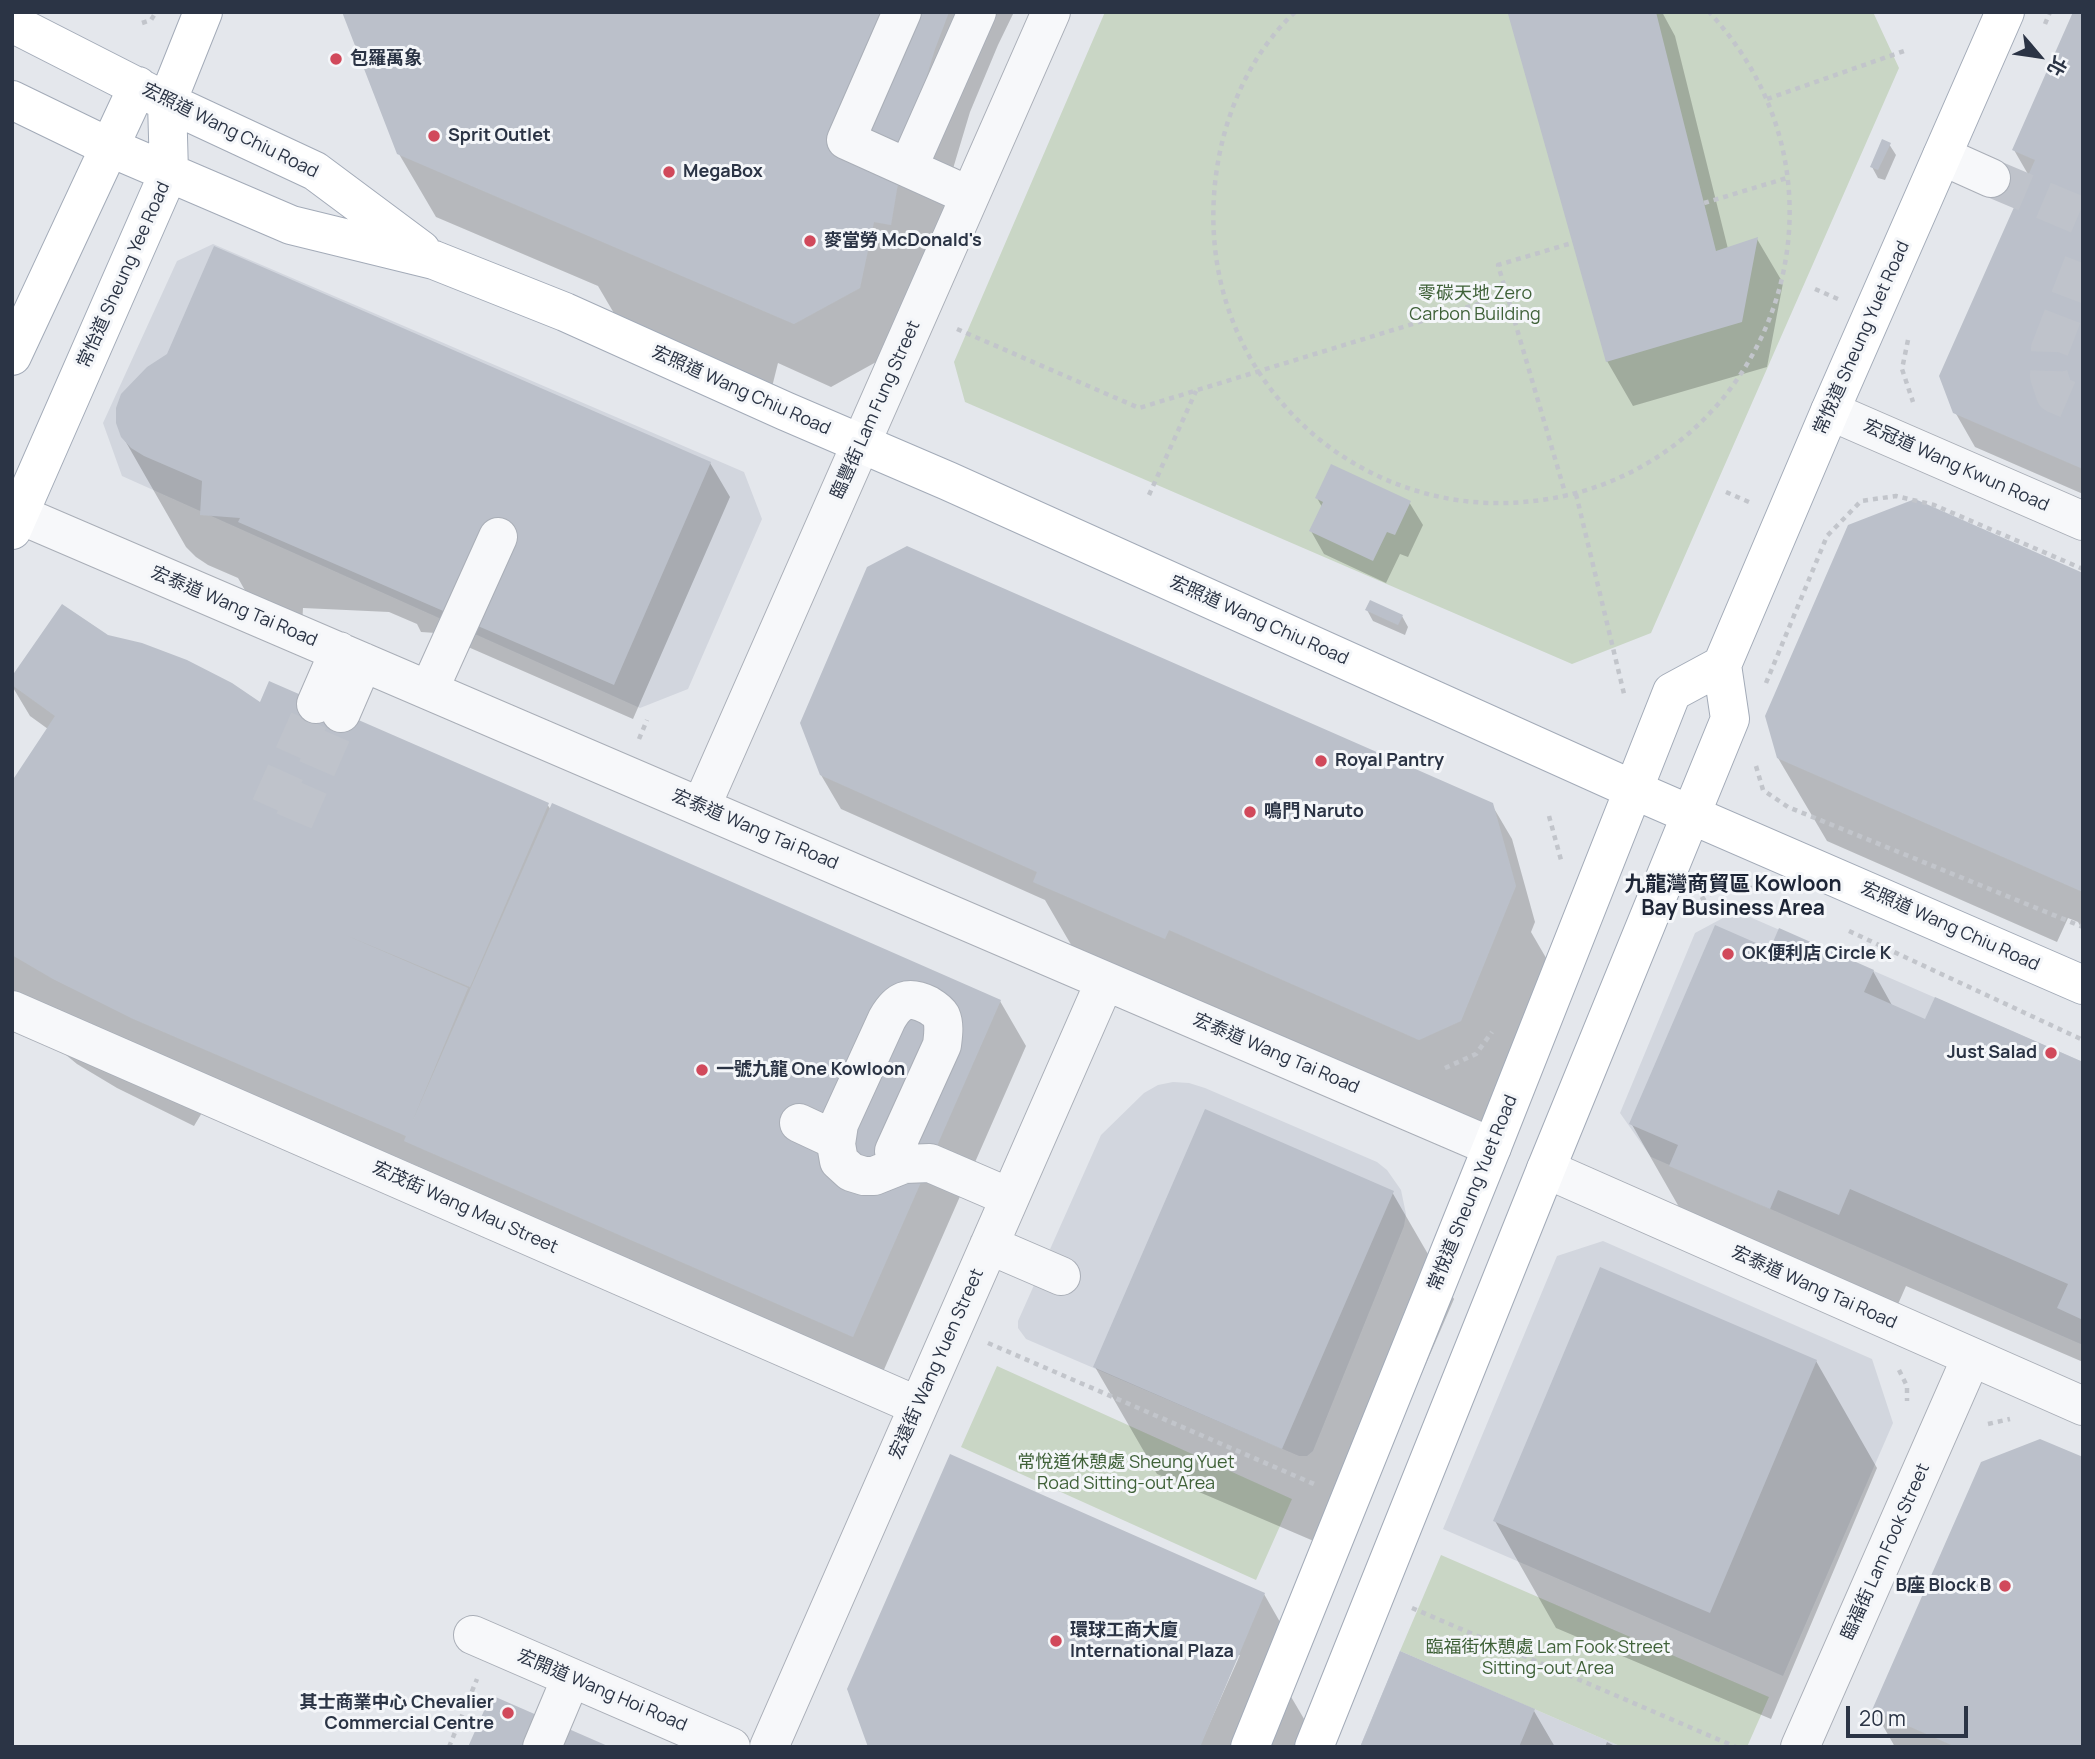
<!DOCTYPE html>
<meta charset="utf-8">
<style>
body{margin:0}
#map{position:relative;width:2095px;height:1759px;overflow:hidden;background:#e4e7ec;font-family:Manrope,"Noto Sans TC",sans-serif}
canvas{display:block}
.frame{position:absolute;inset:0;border:14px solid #2b3445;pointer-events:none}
.north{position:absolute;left:2004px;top:21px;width:70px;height:70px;-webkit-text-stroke:5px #f4f6f9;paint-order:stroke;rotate:119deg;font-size:19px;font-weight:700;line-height:28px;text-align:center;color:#2b3445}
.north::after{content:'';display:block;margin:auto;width:24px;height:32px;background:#2b3445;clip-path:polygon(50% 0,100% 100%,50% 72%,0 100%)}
.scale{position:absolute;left:1846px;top:1706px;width:122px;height:32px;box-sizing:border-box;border:4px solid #2b3445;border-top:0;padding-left:9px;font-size:21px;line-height:24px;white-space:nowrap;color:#2b3445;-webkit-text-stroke:5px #f4f6f9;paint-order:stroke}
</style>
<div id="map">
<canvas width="2095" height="1759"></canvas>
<div class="frame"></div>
<div class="north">北</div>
<div class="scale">20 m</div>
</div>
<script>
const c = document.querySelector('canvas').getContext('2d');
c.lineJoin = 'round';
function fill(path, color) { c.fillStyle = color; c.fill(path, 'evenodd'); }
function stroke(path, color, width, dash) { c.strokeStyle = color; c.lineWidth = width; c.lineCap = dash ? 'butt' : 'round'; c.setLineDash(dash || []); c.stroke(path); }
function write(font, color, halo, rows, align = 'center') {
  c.font = font + ' Manrope,"Noto Sans TC",sans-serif'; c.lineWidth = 6; c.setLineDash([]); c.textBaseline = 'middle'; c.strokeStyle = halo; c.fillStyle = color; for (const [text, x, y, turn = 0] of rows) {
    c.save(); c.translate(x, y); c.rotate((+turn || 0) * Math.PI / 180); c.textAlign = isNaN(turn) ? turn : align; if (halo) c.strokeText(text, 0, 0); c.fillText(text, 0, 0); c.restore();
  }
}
fill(new Path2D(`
 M 213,244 L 744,472 L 762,519 L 688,689 L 640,708 L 122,476 L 103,423 L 177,261 Z
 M 1736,911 L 2083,1062 L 2083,1345 L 1651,1157 L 1620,1113 L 1695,933 Z
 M 1173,1082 L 1189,1083 L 1205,1088 L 1377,1162 L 1387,1170 L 1401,1190 L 1406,1214 L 1404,1226 L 1313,1451 L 1307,1456 L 1299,1456 L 1026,1339 L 1018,1328 L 1018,1321 L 1101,1135 L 1144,1093 L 1158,1085 Z
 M 1603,1241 L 1872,1359 L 1893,1423 L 1783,1676 L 1443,1529 L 1557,1256 Z
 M 1400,1651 L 1622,1747 L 1360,1747 Z`), '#d2d6de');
fill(new Path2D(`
 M 1105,12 L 1873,12 L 1899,68 L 1651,633 L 1572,664 L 965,402 L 954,362 Z
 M 997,1366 L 1292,1499 L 1256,1580 L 961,1447 Z
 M 1441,1555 L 1769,1697 L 1747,1747 L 1622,1747 L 1400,1651 Z`), '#c9d6c5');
fill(new Path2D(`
 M 344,12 L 1014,12 L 998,45 L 970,112 L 949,182 L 927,287 L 910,284 L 896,351 L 831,387 L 778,363 L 770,395 L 625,332 L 598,286 L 436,217 L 399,154 Z
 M 1527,12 L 1662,12 L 1675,36 L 1728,249 L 1757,239 L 1783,283 L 1767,367 L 1633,406 L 1607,361 Z
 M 2083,12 L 2083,494 L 1975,447 L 1955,412 L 2029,176 L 2014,150 Z
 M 1889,144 L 1896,155 L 1885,180 L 1878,178 L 1872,167 Z
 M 123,437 L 710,463 L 730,497 L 633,719 L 436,633 L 421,632 L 417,624 L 389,612 L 303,608 L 302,626 L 264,624 L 238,578 L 208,565 L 196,557 L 186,547 Z
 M 1317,498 L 1409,502 L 1423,525 L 1408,557 L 1400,554 L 1386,583 L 1324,554 L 1311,531 L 1322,507 Z
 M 2083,575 L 2083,931 L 2078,922 L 2068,918 L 2057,942 L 1827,841 L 1778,758 Z
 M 1367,610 L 1402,616 L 1408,627 L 1405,635 L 1373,621 Z
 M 107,637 L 261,705 L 547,804 L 551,810 L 1000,1001 L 1026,1046 L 879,1381 L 431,1185 L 420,1167 L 221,1081 L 194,1126 L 117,1088 L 77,1064 L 44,1037 L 12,1000 L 12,785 L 48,729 L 30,716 L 12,686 L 12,679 Z
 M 821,775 L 1492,805 L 1512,839 L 1535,922 L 1531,932 L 1549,963 L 1486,1144 L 1098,991 L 1045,900 L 841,809 Z
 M 1771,951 L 1873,971 L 1893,1007 L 1926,1021 L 2083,1063 L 2083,1362 L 1906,1286 L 1895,1311 L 1687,1221 L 1631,1123 Z
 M 1392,1192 L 1454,1299 L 1344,1554 L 1157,1474 L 1095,1367 Z
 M 1816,1361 L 1877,1468 L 1771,1719 L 1556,1628 L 1495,1521 Z
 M 1264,1594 L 1300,1657 L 1290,1695 L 1307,1724 L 1297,1747 L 1199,1747 L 1240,1655 L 1236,1655 Z
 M 1874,1710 L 2083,1747 L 1895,1747 Z
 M 1534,1711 L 1555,1747 L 1362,1747 Z
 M 1607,1742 L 1617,1747 L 1605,1747 Z`), '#0003');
fill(new Path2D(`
 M 342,12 L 949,12 L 935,49 L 914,118 L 897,189 L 891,225 L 874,222 L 860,288 L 794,324 L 397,154 Z
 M 1517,12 L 1656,12 L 1716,251 L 1758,237 L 1742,322 L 1606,362 L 1508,14 Z
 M 2073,12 L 2083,12 L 2083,469 L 1953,413 L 1939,376 L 2035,160 L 2012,150 Z
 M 1882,139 L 1891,143 L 1878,170 L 1870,167 Z
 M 214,246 L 711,462 L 614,685 L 238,522 L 240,518 L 200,515 L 202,481 L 144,456 L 131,448 L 121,437 L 116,423 L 116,408 L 121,394 L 147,367 L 167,354 Z
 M 1331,464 L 1411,501 L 1395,535 L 1387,532 L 1373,561 L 1309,531 L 1323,502 L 1315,498 Z
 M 1915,499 L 2083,573 L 2083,892 L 1777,758 L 1765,716 L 1848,525 Z
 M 907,546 L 1493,803 L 1516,886 L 1461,1021 L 1419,1040 L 1169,930 L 1165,939 L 1033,882 L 1037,872 L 820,775 L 800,723 L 867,567 Z
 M 1370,600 L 1403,615 L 1398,625 L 1365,610 Z
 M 62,604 L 108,635 L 142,643 L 187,660 L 232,683 L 260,702 L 269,681 L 549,803 L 470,987 L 343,934 L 468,988 L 412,1122 L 552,803 L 1001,1000 L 853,1337 L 404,1141 L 406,1136 L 131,1018 L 53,979 L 12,955 L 12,781 L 55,716 L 12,685 L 12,676 Z
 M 1715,925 L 1770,949 L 1779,928 L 1874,970 L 1864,992 L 1925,1019 L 1935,997 L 2083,1062 L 2083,1320 L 2057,1308 L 2068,1284 L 1850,1189 L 1839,1215 L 1778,1190 L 1770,1209 L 1669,1166 L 1678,1145 L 1629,1124 Z
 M 1205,1109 L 1394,1191 L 1282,1449 L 1093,1367 Z
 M 1600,1267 L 1817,1360 L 1710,1613 L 1493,1521 Z
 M 2040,1439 L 2083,1457 L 2083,1747 L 1956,1747 L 1872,1710 L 1981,1462 Z
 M 950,1454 L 1265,1593 L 1200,1747 L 868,1747 L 847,1689 Z
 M 1400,1651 L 1535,1709 L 1519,1747 L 1360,1747 Z
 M 491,1695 L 610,1747 L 468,1747 Z`), '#bbc0ca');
stroke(new Path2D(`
 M 1991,178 L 2083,217
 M 2083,263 L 2050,349 L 2049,376 L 2055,394 L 2083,406
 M 270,807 L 316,704
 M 294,821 L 341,713`), '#bfc3cb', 38, [38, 19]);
const minor = new Path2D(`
 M 902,12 L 846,140 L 908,168
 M 1942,156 L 1991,178
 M 970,196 L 908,168 L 977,12
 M 1830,411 L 2083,521
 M 18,514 L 1492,1147
 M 429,690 L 498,537
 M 316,704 L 339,651
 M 341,713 L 363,662
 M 701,807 L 1051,12
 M 12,1010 L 918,1406
 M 799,1123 L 829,1137 L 836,1144
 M 902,1164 L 896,1161 L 894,1151 L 942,1045 C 943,1036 945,1025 941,1016 C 938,1011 933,1008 928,1005 C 908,995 898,1000 887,1019 L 839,1124 L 836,1144 L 839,1161 L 851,1172 L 864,1176 L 874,1176 L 904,1164 L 930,1163 L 1009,1197
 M 1546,1169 L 2083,1406
 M 989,1245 L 1061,1276
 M 473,1635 L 731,1747
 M 542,1747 L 571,1678
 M 769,1747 L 1105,981
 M 1800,1747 L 1971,1358`);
const major = new Path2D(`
 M 12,23 L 167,102 L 315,171 L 421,250
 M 12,100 L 109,147 L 291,225 L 434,260 L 565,312 L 785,411 L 948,481 L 1634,790 L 2083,985
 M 12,356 L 138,86
 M 12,530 L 169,172 L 167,102 L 203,12
 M 1250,1747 L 1492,1147 L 1672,692 L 1722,665
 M 1314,1747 L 1546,1169 L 1730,719 L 1722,665 L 1830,411 L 2005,12`);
stroke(minor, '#a9aeb7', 40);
stroke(major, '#a3abb8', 40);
stroke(new Path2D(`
 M 1295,12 C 1229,74 1203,175 1217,263 C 1229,338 1270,404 1332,449 C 1378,482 1432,501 1490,503 C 1751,509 1887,203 1709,12
 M 142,23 L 151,20 L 156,12
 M 2045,24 L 2050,12
 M 1767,99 L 1904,51
 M 1704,203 L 1787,178
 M 1815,289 L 1838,299
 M 1507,295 L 1498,265 L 1572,243
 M 957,329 L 1139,408 L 1507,295 L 1566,496
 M 1908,340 L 1902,369 L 1913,402
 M 1726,492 L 1749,502
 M 1576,494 L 1625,698
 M 1149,495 L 1196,391
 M 1766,683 L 1827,536 L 1861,501 L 1896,496 L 1934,505 L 2083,569
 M 639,739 L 647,720
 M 1756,766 L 1763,790 L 1788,807 L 2083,927
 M 1549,816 L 1561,860
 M 1701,900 L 1721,887 L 1755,888
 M 1849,931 L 2083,1040
 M 1445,1068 L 1476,1054 L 1492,1032
 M 988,1343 L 1314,1484
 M 1899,1370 L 1907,1386 L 1907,1401
 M 1988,1424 L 2010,1419
 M 1412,1608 L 1736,1747
 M 449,1747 L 477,1679`), '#c2c5cb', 4.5, [5, 5]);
stroke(minor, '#f7f8fa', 38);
stroke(major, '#fff', 38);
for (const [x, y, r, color] of [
 [336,59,7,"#d1495b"],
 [434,136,7,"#d1495b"],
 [669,172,7,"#d1495b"],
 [810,241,7,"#d1495b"],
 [1321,761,7,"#d1495b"],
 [1250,812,7,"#d1495b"],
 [1728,954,7,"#d1495b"],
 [2051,1053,7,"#d1495b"],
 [702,1070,7,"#d1495b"],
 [2005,1586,7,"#d1495b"],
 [1056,1641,7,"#d1495b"],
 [508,1713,7,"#d1495b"]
]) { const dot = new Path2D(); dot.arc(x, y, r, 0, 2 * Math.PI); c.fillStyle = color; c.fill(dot); stroke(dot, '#f4f6f9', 2.5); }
write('bold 18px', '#2b3445', '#f4f6f9', [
 ["包羅萬象",350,59],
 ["Sprit Outlet",448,136],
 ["MegaBox",683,172],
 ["麥當勞 McDonald's",824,241],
 ["Royal Pantry",1335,761],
 ["鳴門 Naruto",1264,812],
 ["OK便利店 Circle K",1742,954],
 ["Just Salad",2037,1053,"right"],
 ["一號九龍 One Kowloon",716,1070],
 ["B座 Block B",1991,1586,"right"],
 ["環球工商大廈",1070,1631],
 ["International Plaza",1070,1652],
 ["其士商業中心 Chevalier",494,1703,"right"],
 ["Commercial Centre",494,1724,"right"]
], 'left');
write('18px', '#2b3445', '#f4f6f9', [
 ["宏照道 Wang Chiu Road",230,131,26],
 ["常怡道 Sheung Yee Road",124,275,-66],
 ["常悅道 Sheung Yuet Road",1862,338,-66],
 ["宏照道 Wang Chiu Road",741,391,24],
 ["臨豐街 Lam Fung Street",876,410,-66],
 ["宏冠道 Wang Kwun Road",1956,466,24],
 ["宏泰道 Wang Tai Road",234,607,23],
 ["宏照道 Wang Chiu Road",1259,621,24],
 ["宏泰道 Wang Tai Road",755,830,23],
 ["宏照道 Wang Chiu Road",1950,927,24],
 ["宏泰道 Wang Tai Road",1276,1054,23],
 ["常悅道 Sheung Yuet Road",1473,1193,-68],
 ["宏茂街 Wang Mau Street",465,1208,24],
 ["宏泰道 Wang Tai Road",1814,1288,24],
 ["宏遠街 Wang Yuen Street",937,1364,-66],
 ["臨福街 Lam Fook Street",1886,1552,-66],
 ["宏開道 Wang Hoi Road",602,1691,23]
]);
write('18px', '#3f6138', '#f4f6f9', [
 ["零碳天地 Zero",1475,294],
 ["Carbon Building",1475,315],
 ["常悅道休憩處 Sheung Yuet",1126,1463],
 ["Road Sitting-out Area",1126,1484],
 ["臨福街休憩處 Lam Fook Street",1548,1648],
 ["Sitting-out Area",1548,1669]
]);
write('bold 21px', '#1d2536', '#f4f6f9', [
 ["九龍灣商貿區 Kowloon",1733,885],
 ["Bay Business Area",1733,909]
]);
</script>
